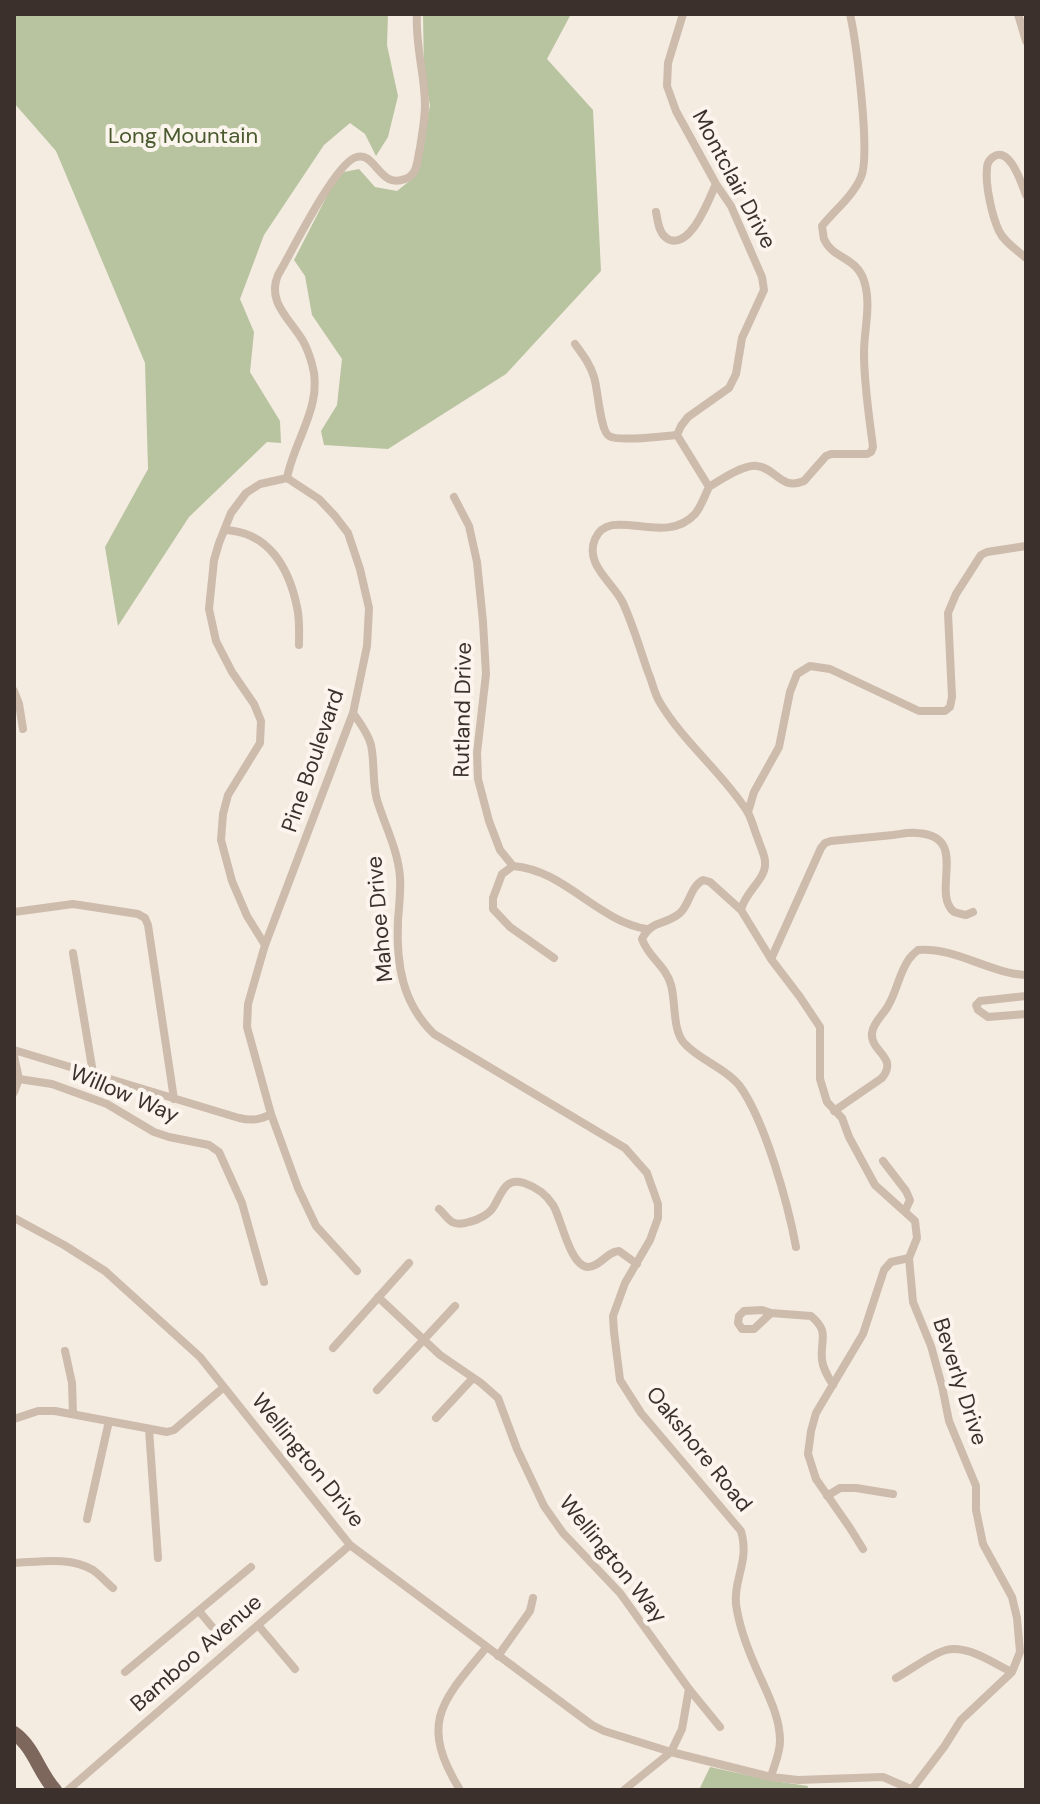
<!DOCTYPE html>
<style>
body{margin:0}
#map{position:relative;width:1040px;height:1804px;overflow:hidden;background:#f4ebe1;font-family:"DM Sans",sans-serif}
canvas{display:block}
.frame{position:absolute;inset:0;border:16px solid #3b302b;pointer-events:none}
</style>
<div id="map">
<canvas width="1040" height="1804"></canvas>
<div class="frame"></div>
</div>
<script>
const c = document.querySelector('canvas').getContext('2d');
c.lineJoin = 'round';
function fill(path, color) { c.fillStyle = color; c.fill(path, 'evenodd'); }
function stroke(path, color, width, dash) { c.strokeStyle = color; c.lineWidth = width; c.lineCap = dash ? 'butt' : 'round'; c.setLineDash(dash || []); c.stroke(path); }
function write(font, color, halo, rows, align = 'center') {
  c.font = font + ' "DM Sans",sans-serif'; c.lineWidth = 8; c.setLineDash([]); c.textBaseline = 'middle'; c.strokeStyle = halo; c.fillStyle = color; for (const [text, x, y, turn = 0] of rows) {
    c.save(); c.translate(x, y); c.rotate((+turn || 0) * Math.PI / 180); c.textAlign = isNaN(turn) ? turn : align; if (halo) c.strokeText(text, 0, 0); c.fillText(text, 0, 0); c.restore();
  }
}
fill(new Path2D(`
 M 14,14 L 388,14 L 387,45 L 398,96 L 388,137 L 376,156 L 365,134 L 350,123 L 324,145 L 264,235 L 240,299 L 254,332 L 250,372 L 280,421 L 281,443 L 267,442 L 189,517 L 118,626 L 105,547 L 148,469 L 145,363 L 56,151 L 14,103 Z
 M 423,14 L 571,14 L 547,59 L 593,110 L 601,271 L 506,374 L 388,449 L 324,445 L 321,431 L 337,405 L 342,359 L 312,315 L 305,276 L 294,260 L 332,186 L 344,172 L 359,169 L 375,187 L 397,191 L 412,179 L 430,106 L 424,71 Z
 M 710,1767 L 774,1781 L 808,1786 L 807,1790 L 699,1790 Z`), '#b8c4a0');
stroke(new Path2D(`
 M 683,14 L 668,63 L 667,86 L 676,111 L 716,184 L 731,206 L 762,277 L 764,290 L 742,338 L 736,374 L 729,388 L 688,417 L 681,426 L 677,435 L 709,487 C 705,495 701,507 695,514 C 664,548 610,504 595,539 C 584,565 614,583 623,603 C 633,625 640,649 648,672 C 652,681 654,692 659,701 C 683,742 721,771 747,811 C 752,819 754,830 758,839 C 760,846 765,855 765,862 C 767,879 745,891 741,910 L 771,959 L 800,997 L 820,1027 L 820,1079 L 827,1102 L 842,1118 L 849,1137 L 875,1185 L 915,1221 L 917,1238 L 909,1258 L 913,1302 L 931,1346 L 942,1386 L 949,1421 L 976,1486 L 976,1510 L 983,1544 L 1012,1597 L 1017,1618 L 1020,1652 L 1012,1672 L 961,1720 L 944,1747 L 912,1789
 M 1018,14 L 1026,41
 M 1026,195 C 1022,185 1010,145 993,157 C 989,160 987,164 987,168 C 985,185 992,216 999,231 C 1004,242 1017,250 1026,258
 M 656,212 C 658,222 659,236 670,240 C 692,247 709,199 716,184
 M 575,344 C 583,355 590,364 594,377 C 598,389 600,431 609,436 C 618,442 665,436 677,435
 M 287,478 C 294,440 324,405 312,364 C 310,357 307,348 303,341 C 291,320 266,302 278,275 C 292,251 333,168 354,158 C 375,148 379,190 405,179 C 409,178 412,175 414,172 C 418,165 418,155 420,148 C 422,134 425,120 425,105 C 425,75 415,45 417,14
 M 709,487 C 720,480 744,464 757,466 C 776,468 781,491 804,481 L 826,456 L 831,454 L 867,454 L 871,452 L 873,447 C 869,415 864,385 864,353 C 864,330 871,307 865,284 C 858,256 833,260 824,239 C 823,235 823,231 822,226 C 835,210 853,196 861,177 C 871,155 856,41 850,14
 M 454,497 L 469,526 L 477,562 L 483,622 L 486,674 L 477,753 L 478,779 L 489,821 L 500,850 L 513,866 C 565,870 597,921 647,929
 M 225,530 C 269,532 289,568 297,607 C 300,619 299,633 299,645
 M 14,691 L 19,704 L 23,729
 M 353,713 C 360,723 368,733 371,745 C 375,763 372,782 377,800 C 385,826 398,850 400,877 C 401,891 399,906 398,920 C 396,964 402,1003 434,1034 L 625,1148 L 647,1173 L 658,1204 L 658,1218 L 650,1240 L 625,1283 L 613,1316 L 614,1332 L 620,1380 L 641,1413 L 741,1531 C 750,1562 733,1579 736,1604 C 739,1627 748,1650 757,1670 C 767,1693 780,1716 780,1741 C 780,1754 774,1765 771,1777
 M 748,812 L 754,792 L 779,747 L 790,692 L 797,674 L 810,666 L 830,669 L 919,711 L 945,711 L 950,707 L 952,697 L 948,613 L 956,594 L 981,555 L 987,552 L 1026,546
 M 513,866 L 502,874 L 493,898 L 493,909 L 510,927 L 554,958
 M 741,910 L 710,882 L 703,880 C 690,887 690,904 680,913 C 665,926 652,919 642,939 C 648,957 666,966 671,985 C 676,1002 672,1031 685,1044 C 701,1061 724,1067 739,1085 C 765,1120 788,1204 796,1247
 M 14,912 L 73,904 L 138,914 L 145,918 L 148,925 L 174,1099
 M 265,945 L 247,916 L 232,881 L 221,840 L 223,814 L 228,795 L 260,743 L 261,721 L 254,704 L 232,672 L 216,641 L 209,609 L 214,560 L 219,543 L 231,513 L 246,493 L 260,484 L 287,478 L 319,499 L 335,516 L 348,533 L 360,569 L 369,608 L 367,646 L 353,713 L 265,945 L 248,1004 L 247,1027 L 271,1114 L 298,1188 L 316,1226 L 357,1271
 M 73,953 L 93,1073
 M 771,959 L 821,848 L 825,843 L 831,841 C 852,839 872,837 893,835 C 901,834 910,832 917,833 C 971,836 930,892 954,912 C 955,912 964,915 966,915 L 973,912
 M 1026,996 L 980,1001 L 976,1005 L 978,1010 L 988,1017 L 1026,1014
 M 14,1050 L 239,1118 C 252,1121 260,1120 271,1114
 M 14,1056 L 19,1079 L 14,1092
 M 19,1079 L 52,1084 L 107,1104 L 154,1132 L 169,1137 L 209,1145 L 219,1152 L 242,1203 L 264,1282
 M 834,1111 L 882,1078 C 899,1057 870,1052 872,1033 C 873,1023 883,1015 888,1006 C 897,991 899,973 909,959 C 913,954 913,954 918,950 C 955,947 989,973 1026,975
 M 883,1161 L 906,1191 L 910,1200 L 905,1211
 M 439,1209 C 444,1213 446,1218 452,1222 C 458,1225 463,1224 469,1222 C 478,1220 490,1214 494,1206 C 502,1193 505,1177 524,1183 C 536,1187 546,1194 553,1205 C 561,1217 570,1267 588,1267 C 600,1267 606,1252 619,1251 L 637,1264
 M 14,1218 L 64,1245 L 105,1271 L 200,1357 L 350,1545 L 592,1725 L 604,1731 L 671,1752 L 771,1777 L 798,1780 L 883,1777 L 913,1790
 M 378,1297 L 440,1355 L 481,1383 L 498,1398 L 517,1449 L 544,1506 L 563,1533 L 620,1593 L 689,1689 L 682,1729 L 671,1752 L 624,1790
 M 771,1313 L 762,1310 L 744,1311 L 739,1316 L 738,1323 L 742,1329 L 754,1329 L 771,1313 L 811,1316 C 830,1332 820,1339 822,1360 C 823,1369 828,1377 833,1385
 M 333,1348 L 409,1263
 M 65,1351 L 72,1383 L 73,1414
 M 377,1390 L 455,1306
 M 436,1418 L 473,1378
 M 14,1419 L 38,1411 L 55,1411 L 167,1432 L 174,1430 L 224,1387
 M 149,1429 L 158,1558
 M 827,1496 L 840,1488 L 856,1488 L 893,1494
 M 87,1519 L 109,1421
 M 863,1549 L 850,1528 L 816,1479 L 808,1454 L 811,1431 L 816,1413 L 863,1334 L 884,1270 L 891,1262 L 909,1258
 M 14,1563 C 39,1562 70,1556 93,1570 C 100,1575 106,1582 113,1588
 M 199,1611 L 219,1635
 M 258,1625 L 295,1669
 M 498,1656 L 530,1611 L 533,1598
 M 125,1672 L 251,1567
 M 896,1678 C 911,1670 931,1654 946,1650 C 967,1644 994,1664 1012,1672
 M 689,1689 L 720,1727
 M 68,1790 L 350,1545
 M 460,1790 C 419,1723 441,1702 486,1648`), '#cdbbac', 8);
stroke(new Path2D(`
 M 14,1733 C 34,1747 39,1773 55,1790`), '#7d675c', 14);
write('22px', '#4a5a2e', '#fbf5ee', [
 ["Long Mountain",183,137]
]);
write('22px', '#3b302b', '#fbf5ee', [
 ["Montclair Drive",733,180,62],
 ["Rutland Drive",464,710,-89],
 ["Pine Boulevard",314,761,-71],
 ["Mahoe Drive",381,919,-95],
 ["Willow Way",124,1095,23],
 ["Beverly Drive",959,1382,72],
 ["Oakshore Road",698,1450,51],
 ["Wellington Drive",307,1461,51],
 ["Wellington Way",612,1560,51],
 ["Bamboo Avenue",197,1654,-41]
]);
</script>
